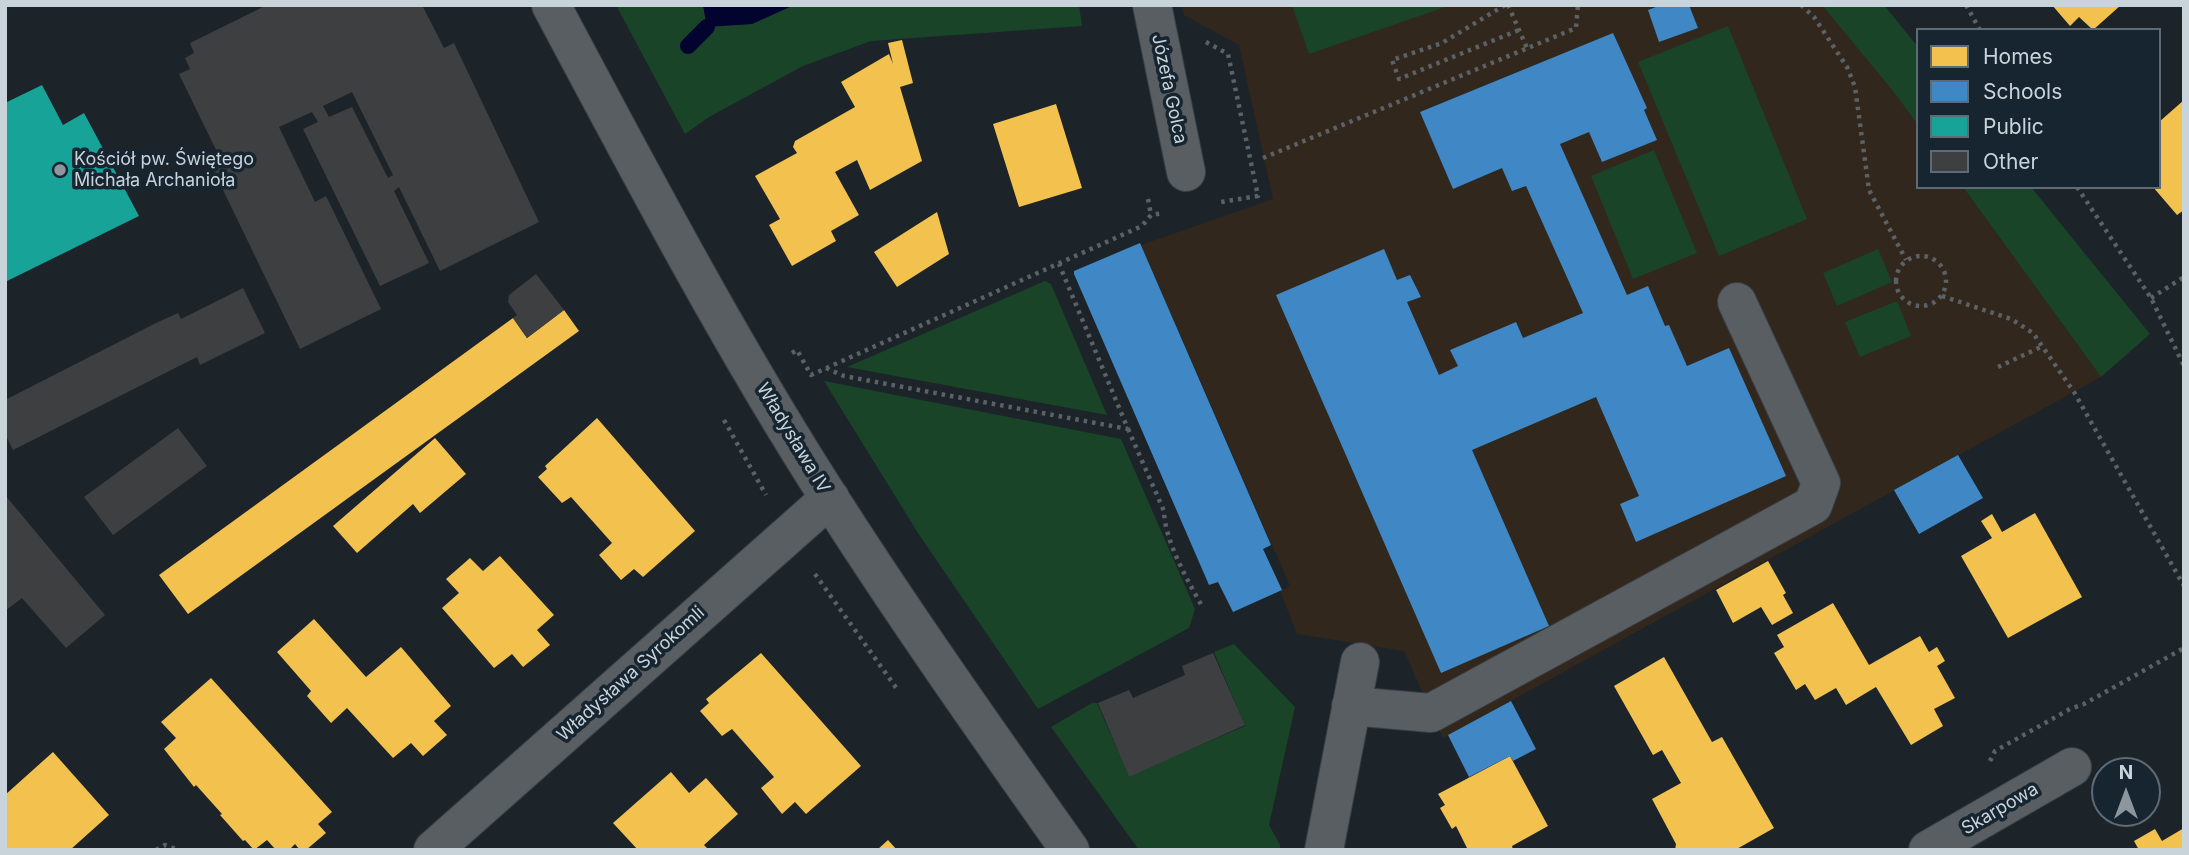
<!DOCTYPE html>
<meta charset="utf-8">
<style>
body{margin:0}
#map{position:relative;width:2189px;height:855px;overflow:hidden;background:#1c242a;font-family:Inter,sans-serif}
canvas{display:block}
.frame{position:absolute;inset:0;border:7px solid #c9d3da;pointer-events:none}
.legend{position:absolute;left:1916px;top:28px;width:245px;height:161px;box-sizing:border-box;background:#162530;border:2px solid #5e6b74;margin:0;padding:9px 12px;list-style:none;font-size:21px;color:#c9d3da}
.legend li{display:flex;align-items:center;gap:14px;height:35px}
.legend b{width:35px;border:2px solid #5e6b74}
.north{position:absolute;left:2091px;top:757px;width:70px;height:70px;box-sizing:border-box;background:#162530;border:2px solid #5e6b74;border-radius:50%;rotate:0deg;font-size:19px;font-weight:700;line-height:28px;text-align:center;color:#c9d3da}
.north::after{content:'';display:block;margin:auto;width:24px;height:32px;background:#8c969c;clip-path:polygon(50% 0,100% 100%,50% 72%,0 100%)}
</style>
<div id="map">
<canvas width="2189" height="855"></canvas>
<div class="frame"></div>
<ul class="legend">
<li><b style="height:19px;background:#f2c14e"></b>Homes</li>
<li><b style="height:19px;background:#3f88c5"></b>Schools</li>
<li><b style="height:19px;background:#17a398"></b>Public</li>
<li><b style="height:19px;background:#3e3f40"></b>Other</li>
</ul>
<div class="north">N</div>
</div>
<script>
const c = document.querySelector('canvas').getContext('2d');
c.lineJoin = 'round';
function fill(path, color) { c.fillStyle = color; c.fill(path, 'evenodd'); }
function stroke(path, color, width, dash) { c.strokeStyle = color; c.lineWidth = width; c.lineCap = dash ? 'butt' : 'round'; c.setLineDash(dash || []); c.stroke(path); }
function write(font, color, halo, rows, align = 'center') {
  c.font = font + ' Inter,sans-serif'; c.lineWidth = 7; c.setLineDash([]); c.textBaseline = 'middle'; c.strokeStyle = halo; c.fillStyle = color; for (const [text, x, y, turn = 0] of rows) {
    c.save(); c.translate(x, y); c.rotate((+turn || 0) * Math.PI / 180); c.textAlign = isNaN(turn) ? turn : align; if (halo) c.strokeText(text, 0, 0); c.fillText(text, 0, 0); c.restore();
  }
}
fill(new Path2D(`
 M 1182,5 L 1831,5 L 1918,125 L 1918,187 L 1963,187 L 2101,377 L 1443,738 L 1404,651 L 1297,634 L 1280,591 L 1290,586 L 1141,245 L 1273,199 L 1239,45 L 1184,15 Z`), '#31271c');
fill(new Path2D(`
 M 616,5 L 703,5 L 707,26 L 752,24 L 794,5 L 1079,5 L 1082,26 L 871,41 L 803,66 L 709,117 L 685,134 Z
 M 1292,5 L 1451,5 L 1309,54 Z
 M 1822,5 L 1884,5 L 1918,47 L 1918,125 L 1893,91 Z
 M 1728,26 L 1807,219 L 1719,256 L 1638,62 Z
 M 1654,150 L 1697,253 L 1633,279 L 1591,176 Z
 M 1963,187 L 2031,187 L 2150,334 L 2101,377 Z
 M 1878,249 L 1892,282 L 1837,306 L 1823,273 Z
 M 1045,281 L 1051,284 L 1107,415 L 847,367 Z
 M 1897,301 L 1911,336 L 1860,357 L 1845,322 Z
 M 824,381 L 1121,439 L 1195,609 L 1189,628 L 1038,709 L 918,533 Z
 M 1234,644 L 1295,707 L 1269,825 L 1280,845 L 1280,850 L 1139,850 L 1051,727 L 1092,703 L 1097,703 L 1129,776 L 1245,726 L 1214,652 Z`), '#194428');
fill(new Path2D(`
 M 703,5 L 794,5 L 752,24 L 707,27 Z`), '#030330');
fill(new Path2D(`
 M 2052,5 L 2121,5 L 2093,30 L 2079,17 L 2070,26 Z
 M 902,40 L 913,83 L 900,87 L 922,161 L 870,190 L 857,160 L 835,172 L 859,215 L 831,231 L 836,241 L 792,266 L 769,225 L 780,219 L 755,176 L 797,153 L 793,147 L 795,141 L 855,107 L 841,82 L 889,54 L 893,64 L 888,43 Z
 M 2184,100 L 2184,210 L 2177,215 L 2153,187 L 2159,187 L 2159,122 Z
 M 1056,104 L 1082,188 L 1019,207 L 993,124 Z
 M 937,212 L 949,254 L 897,287 L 874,252 Z
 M 564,310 L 579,331 L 188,614 L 159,575 L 513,318 L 527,338 Z
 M 597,418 L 695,531 L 643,577 L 634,569 L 621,580 L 599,555 L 612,543 L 571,497 L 562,503 L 538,477 L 547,469 L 545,466 Z
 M 435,438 L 466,474 L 420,513 L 413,504 L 357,553 L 333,526 Z
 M 2035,513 L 2082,597 L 2008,638 L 1961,556 L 1992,538 L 1981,521 L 1992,514 L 2002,532 Z
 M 500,556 L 554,615 L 537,630 L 550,645 L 523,667 L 512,654 L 494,668 L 442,608 L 459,593 L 446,579 L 470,558 L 483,571 Z
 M 1768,561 L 1786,593 L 1783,595 L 1793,613 L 1772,625 L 1761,607 L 1733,623 L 1716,590 Z
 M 1833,603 L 1869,665 L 1920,636 L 1929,652 L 1937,647 L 1945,661 L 1937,666 L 1955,698 L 1934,709 L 1943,726 L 1911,745 L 1876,687 L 1846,705 L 1836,688 L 1815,700 L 1805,684 L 1796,690 L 1774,653 L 1784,647 L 1777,635 Z
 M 314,619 L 366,677 L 401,647 L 451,706 L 434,721 L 447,735 L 423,756 L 411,743 L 393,758 L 347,708 L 331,723 L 307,696 L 311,691 L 277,652 Z
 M 761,653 L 861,766 L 806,814 L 795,802 L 782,814 L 761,788 L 774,777 L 732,729 L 722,736 L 700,711 L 709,703 L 706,699 Z
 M 1664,657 L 1712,742 L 1722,737 L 1774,828 L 1735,850 L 1675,850 L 1676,844 L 1652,799 L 1681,783 L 1662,750 L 1653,755 L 1614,686 Z
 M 211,678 L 332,812 L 318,824 L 326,833 L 306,850 L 300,850 L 295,844 L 289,850 L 276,850 L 267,840 L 254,850 L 245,840 L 243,841 L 220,815 L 222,814 L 196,785 L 194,787 L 164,749 L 176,738 L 161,722 Z
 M 53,752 L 109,815 L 70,850 L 5,850 L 5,795 Z
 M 1510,756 L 1548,826 L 1512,846 L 1513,850 L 1468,850 L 1456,826 L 1452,829 L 1440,808 L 1445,805 L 1438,794 Z
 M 671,772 L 689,793 L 706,778 L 738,814 L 704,845 L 709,850 L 638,850 L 613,823 Z
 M 2184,828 L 2184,850 L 2139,850 L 2134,841 L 2155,829 L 2162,841 Z
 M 888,840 L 897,850 L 877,850 Z`), '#f2c14e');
fill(new Path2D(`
 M 1661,5 L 1689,5 L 1698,28 L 1659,42 L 1648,10 Z
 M 1613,33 L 1647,108 L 1644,110 L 1657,140 L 1602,162 L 1589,132 L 1560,144 L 1627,295 L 1648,286 L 1665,326 L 1669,325 L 1687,366 L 1729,348 L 1786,476 L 1636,542 L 1620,504 L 1639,496 L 1596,397 L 1472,450 L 1549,626 L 1441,673 L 1276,295 L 1384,249 L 1397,280 L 1410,275 L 1421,297 L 1407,302 L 1439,375 L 1458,366 L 1450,350 L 1516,322 L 1523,338 L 1583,313 L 1526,186 L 1512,191 L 1502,168 L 1453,189 L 1420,112 Z
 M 1140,243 L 1271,545 L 1263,549 L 1282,590 L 1233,612 L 1218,582 L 1209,585 L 1074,274 L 1074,271 Z
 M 1958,455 L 1983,498 L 1919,534 L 1894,490 Z
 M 1511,701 L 1536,749 L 1513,761 L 1510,756 L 1469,777 L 1448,735 Z`), '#3f88c5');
fill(new Path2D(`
 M 42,85 L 63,125 L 84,113 L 139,216 L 5,282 L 5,103 Z`), '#17a398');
stroke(new Path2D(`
 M 688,46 L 707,27`), '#030330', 16);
fill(new Path2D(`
 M 267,5 L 422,5 L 444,48 L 454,43 L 539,222 L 440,271 L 399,187 L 394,191 L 429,263 L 380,286 L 303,129 L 318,122 L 312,112 L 279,127 L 315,202 L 326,196 L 381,309 L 300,349 L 209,161 L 219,156 L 179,74 L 190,69 L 185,58 L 194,53 L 190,43 ZM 352,92 L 393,175 L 388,178 L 352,107 L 329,117 L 323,106 Z
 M 536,274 L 564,310 L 527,338 L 513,318 L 517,315 L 508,302 L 509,295 Z
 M 243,288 L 265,333 L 200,365 L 197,357 L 13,450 L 5,434 L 5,400 L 156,323 L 178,313 L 181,319 Z
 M 178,428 L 207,466 L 113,535 L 84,497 Z
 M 5,495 L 105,615 L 66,648 L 22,598 L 5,611 Z
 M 1213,653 L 1245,725 L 1129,777 L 1098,703 L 1129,690 L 1133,698 L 1185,675 L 1182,666 Z`), '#3e3f40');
const minor = new Path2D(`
 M 551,5 C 640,172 728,340 830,499 C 906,618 988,734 1070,850
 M 1152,5 L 1186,172
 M 1351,706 L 1431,713 L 1813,505 L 1821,483 L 1737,302
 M 433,850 L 830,498
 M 1324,850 L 1360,662
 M 1928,850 L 2072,767`);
stroke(minor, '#3a4046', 40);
stroke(new Path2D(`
 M 1505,5 L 1442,43 L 1392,60 L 1399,79 L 1519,30
 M 1508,5 L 1527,48
 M 1801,5 L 1814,17 L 1847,67 L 1855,87 L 1869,190 L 1906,260
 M 1966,5 L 1980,30
 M 1206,42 L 1228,54 L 1258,196 L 1221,202
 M 1263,158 L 1576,28 L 1578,5
 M 2077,187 L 2151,298 L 2184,366
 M 1148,199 L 1151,215
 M1896 281a25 25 0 1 1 50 0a25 25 0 1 1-50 0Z
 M 1942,296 L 2011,319 L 2033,333 L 2074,392 L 2184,586
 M 2151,298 L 2184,277
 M 792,353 L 797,350 L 811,375 L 1142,226 L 1151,215 L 1164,213
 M 1998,367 L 2043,346
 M 826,368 L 844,376 L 1128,429 L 1059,264
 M 724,420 L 766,495
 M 1128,429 L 1164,511 C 1165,542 1188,581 1203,608
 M 815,574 L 897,689
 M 1990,761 L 1995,751 L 2070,709 L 2084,704 L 2184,648
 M 156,850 L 165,845 L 178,850`), '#5b6166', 4.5, [3.5, 5]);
stroke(minor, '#585e62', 38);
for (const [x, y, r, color] of [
 [60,170,7,"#8c969c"]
]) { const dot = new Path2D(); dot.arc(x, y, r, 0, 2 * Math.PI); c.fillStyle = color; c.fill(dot); stroke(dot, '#162530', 2.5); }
write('18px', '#c9d3da', '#162530', [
 ["Józefa Golca",1169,89,78],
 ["Władysława IV",793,438,59],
 ["Władysława Syrokomli",631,674,-42],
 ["Skarpowa",2000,809,-30]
]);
write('18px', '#c9d3da', '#162530', [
 ["Kościół pw. Świętego",74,160],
 ["Michała Archanioła",74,181]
], 'left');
</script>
